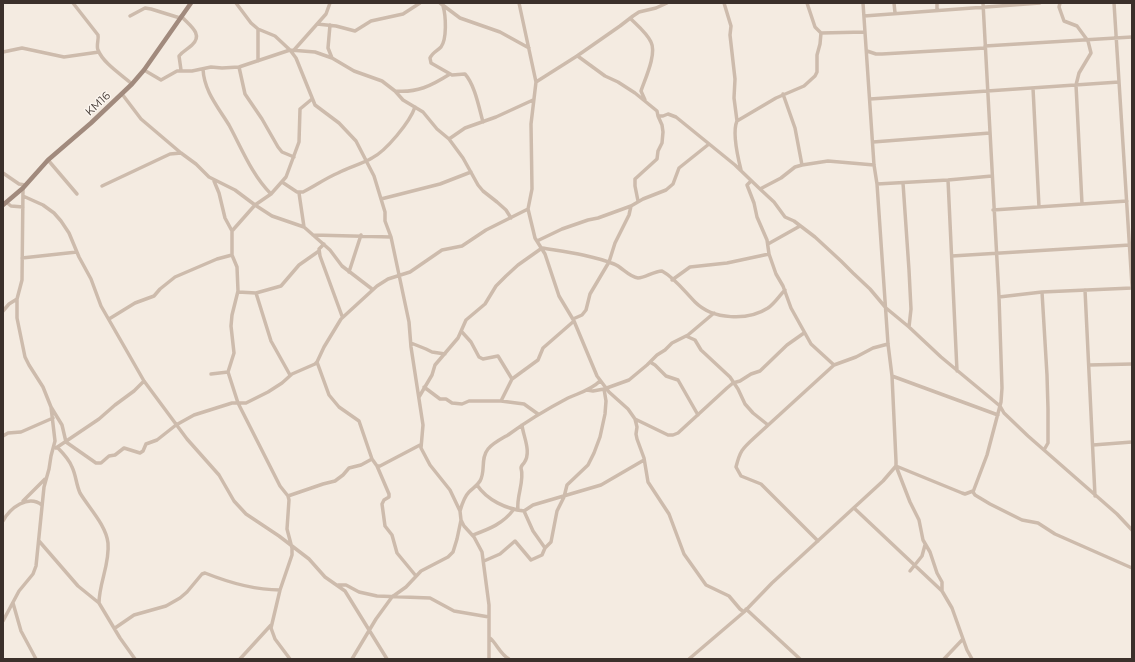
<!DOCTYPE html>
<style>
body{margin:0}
#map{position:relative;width:1135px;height:662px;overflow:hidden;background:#f4ebe1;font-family:Montserrat,sans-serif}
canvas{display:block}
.frame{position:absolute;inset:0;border:4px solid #3b302b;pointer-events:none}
</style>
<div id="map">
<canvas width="1135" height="662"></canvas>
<div class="frame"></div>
</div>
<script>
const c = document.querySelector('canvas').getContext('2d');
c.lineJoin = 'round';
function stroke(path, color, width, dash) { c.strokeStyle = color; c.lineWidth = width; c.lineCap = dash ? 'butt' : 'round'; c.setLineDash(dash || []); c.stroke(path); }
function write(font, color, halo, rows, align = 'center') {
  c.font = font + ' Montserrat,sans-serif'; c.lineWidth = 3; c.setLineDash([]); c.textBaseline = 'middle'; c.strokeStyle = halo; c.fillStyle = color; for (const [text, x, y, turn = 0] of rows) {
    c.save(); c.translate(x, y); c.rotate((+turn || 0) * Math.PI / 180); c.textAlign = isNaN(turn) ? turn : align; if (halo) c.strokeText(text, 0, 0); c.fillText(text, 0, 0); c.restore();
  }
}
stroke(new Path2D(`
 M 73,3 L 98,35 C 99,39 96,46 98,50 C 103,63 122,75 132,84
 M 236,3 L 251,23 L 258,29 L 275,36 L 290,50 L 296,58 L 315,105 L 339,123 L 356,141 L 374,176 L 385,212 L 385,221 L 391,237 L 409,322 L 411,347 L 423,425 L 421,448 L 430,465 L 450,490 L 460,511 L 461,520 L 464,526 L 474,537 L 482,552 L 489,605 L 489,659
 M 440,3 L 460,18 L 500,32 L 529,48
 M 519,3 L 536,82 L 531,124 L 532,189 L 528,209 L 535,238 L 545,254 L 559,296 L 574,321 L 597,376 L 609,392 L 628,409 L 635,419 L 637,427 L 636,434 L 637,439 L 644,458 L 648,482 L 669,514 L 684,554 L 706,585 L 729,596 L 740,609 L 744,612
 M 724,3 L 731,26 L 730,35 L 735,79 L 734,98 L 737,121
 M 807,3 L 815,27 L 821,33 L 865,32
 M 894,3 L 895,13
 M 937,3 L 937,10
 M 983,3 L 999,297 L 1002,388 L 1001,402 L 987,455 L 973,492 L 975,495 L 990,504 L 1022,520 L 1038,523 L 1055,534 L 1132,568
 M 1060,3 L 1059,7 L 1064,21 L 1077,26 L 1088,41 L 1091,53 L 1079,73 L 1076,85 L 1082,204
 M 1114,3 L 1132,286
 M 443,6 C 446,16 447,39 441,47 C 437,51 432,53 430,58 L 431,63 L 452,75 L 465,74 C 475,85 479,108 483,122
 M 130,16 L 145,8 L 151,9 L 180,18
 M 864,16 L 1040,3
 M 630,18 C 637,25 647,33 651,42 C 657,54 645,79 641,91 L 645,100
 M 317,24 L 336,26 L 355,31 L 371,21 L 403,14 L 420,3
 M 330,25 L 328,48 L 332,58
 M 985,46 L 1132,37
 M 294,50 L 326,14 L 330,3
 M 867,51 L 876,54 L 882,54 L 985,48
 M 3,52 L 22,48 L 64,57 L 99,52
 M 577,56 L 620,26 L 633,16 L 639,12 L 656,8 L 667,3
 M 258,61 L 258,29
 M 239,67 L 245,94 L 262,119 L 278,147 L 282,152 L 294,157
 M 203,69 C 204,91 218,107 229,125 C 242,149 252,175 271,194
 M 144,70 L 161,80 L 177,71 L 192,71 L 211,67 L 222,68 L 239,67 L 290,50 L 315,52 L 332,58 L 354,71 L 382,81 L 395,91 L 403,100 L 423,112 L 437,129 L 449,139 L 463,158 L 478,185 L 483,191 L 497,202 L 506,210 L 511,218
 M 181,70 L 179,56 C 183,51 188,49 192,45 C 204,34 189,25 181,16
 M 536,82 L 577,56 L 579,57 L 605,76 L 618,82 L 635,93 L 657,111 L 658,116 L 663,116 L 668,114 L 676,117 L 735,165 L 760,189 L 781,178 L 795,167 L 802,165 L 828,161 L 874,165
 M 1033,88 L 1039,207
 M 395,91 C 417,93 431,86 450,74
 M 122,94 L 141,119 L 181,153 L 196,164 L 209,177 L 235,190 L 255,205 L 272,216 L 304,227 L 330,250 L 342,266 L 372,289
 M 783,94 L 795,128 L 802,165
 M 870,99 L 1119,82
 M 449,139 L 465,128 L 496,117 L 533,100
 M 873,142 L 990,133
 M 48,160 L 77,194
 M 741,170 C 738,158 732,132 737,121 L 776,98 L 804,86 L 815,76 L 817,72 L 817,55 L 820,44 L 821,33
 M 3,173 L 19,184 L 25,185
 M 948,180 L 957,371
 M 214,181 L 219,193 L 225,218 L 232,231 L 232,255 L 237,267 L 238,291 L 232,315 L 231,326 L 234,353 L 228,372 L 229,375 L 238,403 L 280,486 L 288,496 L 289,500 L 287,529 L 292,548 L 292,555 L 280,590 L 271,628 L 275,639 L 290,659
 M 751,181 L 747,185 L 754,203 L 757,217 L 767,240 L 769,254 L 776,274 L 783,286 L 791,308 L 811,344 L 834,365
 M 282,182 L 297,192 L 303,192 C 315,186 326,178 338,173 C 349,167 362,164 372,158 C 386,151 410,122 415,107
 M 903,183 L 909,270 L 911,309 L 909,327
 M 877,184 L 948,180 L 992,176
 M 102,186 L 170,154 L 181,153
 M 760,189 L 774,202 L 785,217 L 794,221 L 815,237 L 841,261 L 853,273 L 870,289 L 886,308 L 909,327 L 941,357 L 1000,406 L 1004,413 L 1028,436 L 1117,514 L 1132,530
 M 299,193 L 304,227
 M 23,196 L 43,205 L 54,213 L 61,221 L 69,233 L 79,257 L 91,279 L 101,306 L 144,381 L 187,439 L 219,475 L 234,501 L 246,514 L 279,536 L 309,559 L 325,577 L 345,591 L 387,659
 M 381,199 L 440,184 L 471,172
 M 638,201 L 635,186 L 635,179 L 657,159 L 658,151 L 662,143 L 663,132 L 662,125 L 658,116
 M 6,202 L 11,206 L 23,207
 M 993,210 L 1127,201
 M 232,231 L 255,205 L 271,194 L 286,177 L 299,142 L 300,109 L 312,99
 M 313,235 L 391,237
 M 537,241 L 562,229 L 588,220 L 598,218 L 631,206 L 643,199 L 666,190 L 673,184 L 679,168 L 709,144
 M 324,244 L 319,249 L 320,256 L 342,316
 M 768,244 L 800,226
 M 952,256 L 1130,245
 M 22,258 L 77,252
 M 349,272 L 361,235
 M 672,280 L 690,267 L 727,263 L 769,254
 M 1085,290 L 1095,496
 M 238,292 L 256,293 L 281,286 L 299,265 L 319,251
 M 1042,292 L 1047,375 L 1048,409 L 1048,443 L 1044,450
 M 256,293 L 271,341 L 290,375
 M 999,297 L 1042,292 L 1132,288
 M 3,311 L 9,304 L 17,299
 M 109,319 L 135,303 L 154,296 L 160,289 L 175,277 L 217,259 L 232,255
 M 573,319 L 582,315 L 586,310 L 590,294 L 609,262 L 615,243 L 629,215 L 631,206
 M 462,332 L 471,342 L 479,357 L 483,359 L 498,356 L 512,379
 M 686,336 L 695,340 L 701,350 L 730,377 L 738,389 L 745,404 L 753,413 L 768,425
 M 411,343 L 426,349 L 432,352 L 445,354
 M 317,362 L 329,395 L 339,407 L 359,421 L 372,459 L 377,466 L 380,466 L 420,445
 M 650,362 L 655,365 L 666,376 L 678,380 L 698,415
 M 1089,365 L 1132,364
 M 211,374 L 228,372
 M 892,376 L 998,415
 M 424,387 L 440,399 L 446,399 L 452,403 L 462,404 L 469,401 L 501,401 L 524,404 L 538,414
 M 587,390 L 593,391 L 604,389 L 629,380 L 647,365 L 657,355 L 665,350 L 672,343 L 688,335 L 714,313
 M 419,397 L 432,375 L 435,365 L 458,338 L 466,320 L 485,304 L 496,286 L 506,276 L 518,265 L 542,248 C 566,252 591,255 614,264 C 622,267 629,277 638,278 C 645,278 654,271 662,271 C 675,278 685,292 695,302 C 713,320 748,321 768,308 C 775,303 779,296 785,290
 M 501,401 L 512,379 L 538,360 L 543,348 L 574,321
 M 51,407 L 62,425 L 66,442 L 96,463 L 101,463 L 109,456 L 115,455 L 124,448 L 140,453 L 143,451 L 146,444 L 157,440 L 176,425 L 194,415 L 232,403 L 246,403 L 268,392 L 282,383 L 292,374 L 315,364 L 317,362 L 324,347 L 341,319 L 377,286 L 388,279 L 410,272 L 442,250 L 462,246 L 486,230 L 528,209
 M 635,419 L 668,435 L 673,435 L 678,433 L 727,388 L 733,383 L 740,381 L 751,374 L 760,371 L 787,345 L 804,333
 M 3,436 L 8,433 L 21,432 L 53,418
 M 1093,445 L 1132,442
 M 57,447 C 63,453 69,459 72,467 C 76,475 76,484 80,493 C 89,508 106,525 108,543 C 110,564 99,583 99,603
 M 56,448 L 99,419 L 115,405 L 134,391 L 144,381
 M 377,466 L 389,494 L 389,497 L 384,500 L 382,504 L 385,526 L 392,535 L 397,553 L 416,576
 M 896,466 L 910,502 L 919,520 L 923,540 L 930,552 L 937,573 L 942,582 L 942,591 L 952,608 L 967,650 L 972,659
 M 896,466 L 962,493 L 965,494 L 973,491
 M 477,485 C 487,500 506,509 524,511 L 533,505 L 601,485 L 644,460
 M 288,496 L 323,484 L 335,481 L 343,475 L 349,468 L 361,465 L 372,459
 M 23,501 L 45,479
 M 854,508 L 942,591
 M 518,510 C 516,496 525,481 521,468 C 521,466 523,464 524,463 C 532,452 523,436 522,425
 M 460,511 C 462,504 464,497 469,492 C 473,488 477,486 480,481 C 486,471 480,459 488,449 C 493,443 501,439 508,435 C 527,421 547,409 568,398 C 579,393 591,390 600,381
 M 524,511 L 533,531 L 545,548
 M 3,521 C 10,508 28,494 42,505
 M 473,535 C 489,529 503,524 514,509
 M 39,541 L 78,586 L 99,603 L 120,638 L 135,659
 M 818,541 L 761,484 L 741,476 L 736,467 C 740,451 742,449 754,438 L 834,365 L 856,357 L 873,348 L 888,344
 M 484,561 L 500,554 L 515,541 L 531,560 L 542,555 L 545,548 L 551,542 L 557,511 L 564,497 L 567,485 L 588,465 L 594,453 L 600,437 L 605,414 L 606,401 L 604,389
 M 910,571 L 922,556 L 925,545
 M 338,585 L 346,585 L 359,592 L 377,596 L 430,598 L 454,611 L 489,617
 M 13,603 L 21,631 L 36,659
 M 746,609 L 800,659
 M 3,621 L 19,591 L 33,574 L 36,566 L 44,487 L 49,469 L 51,456 L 55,441 L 51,407 L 43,387 L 29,365 L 25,357 L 17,318 L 17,299 L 22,280 L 23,188
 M 115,628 L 134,615 L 166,606 L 180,598 L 187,592 L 202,574 L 205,573 C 230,583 254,590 280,590
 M 490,638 C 497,644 500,654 509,659
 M 240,659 L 271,625
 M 352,659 L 376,619 L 392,597 L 406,587 L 421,571 L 448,557 L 453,552 L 457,539 L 461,520
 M 689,659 L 744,612 L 772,583 L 883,481 L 896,466 L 896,461 L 892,376 L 888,344 L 877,184 L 874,165 L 863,3
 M 944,659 L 963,639`), '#cdbbac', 3.5);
stroke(new Path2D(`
 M 3,205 L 23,188 L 48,160 L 91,123 L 132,84 L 144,70 L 191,3`), '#a18a7d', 4.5);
write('11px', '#3b302b', '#fbf5ee', [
 ["KM16",98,104,-43]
]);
</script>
